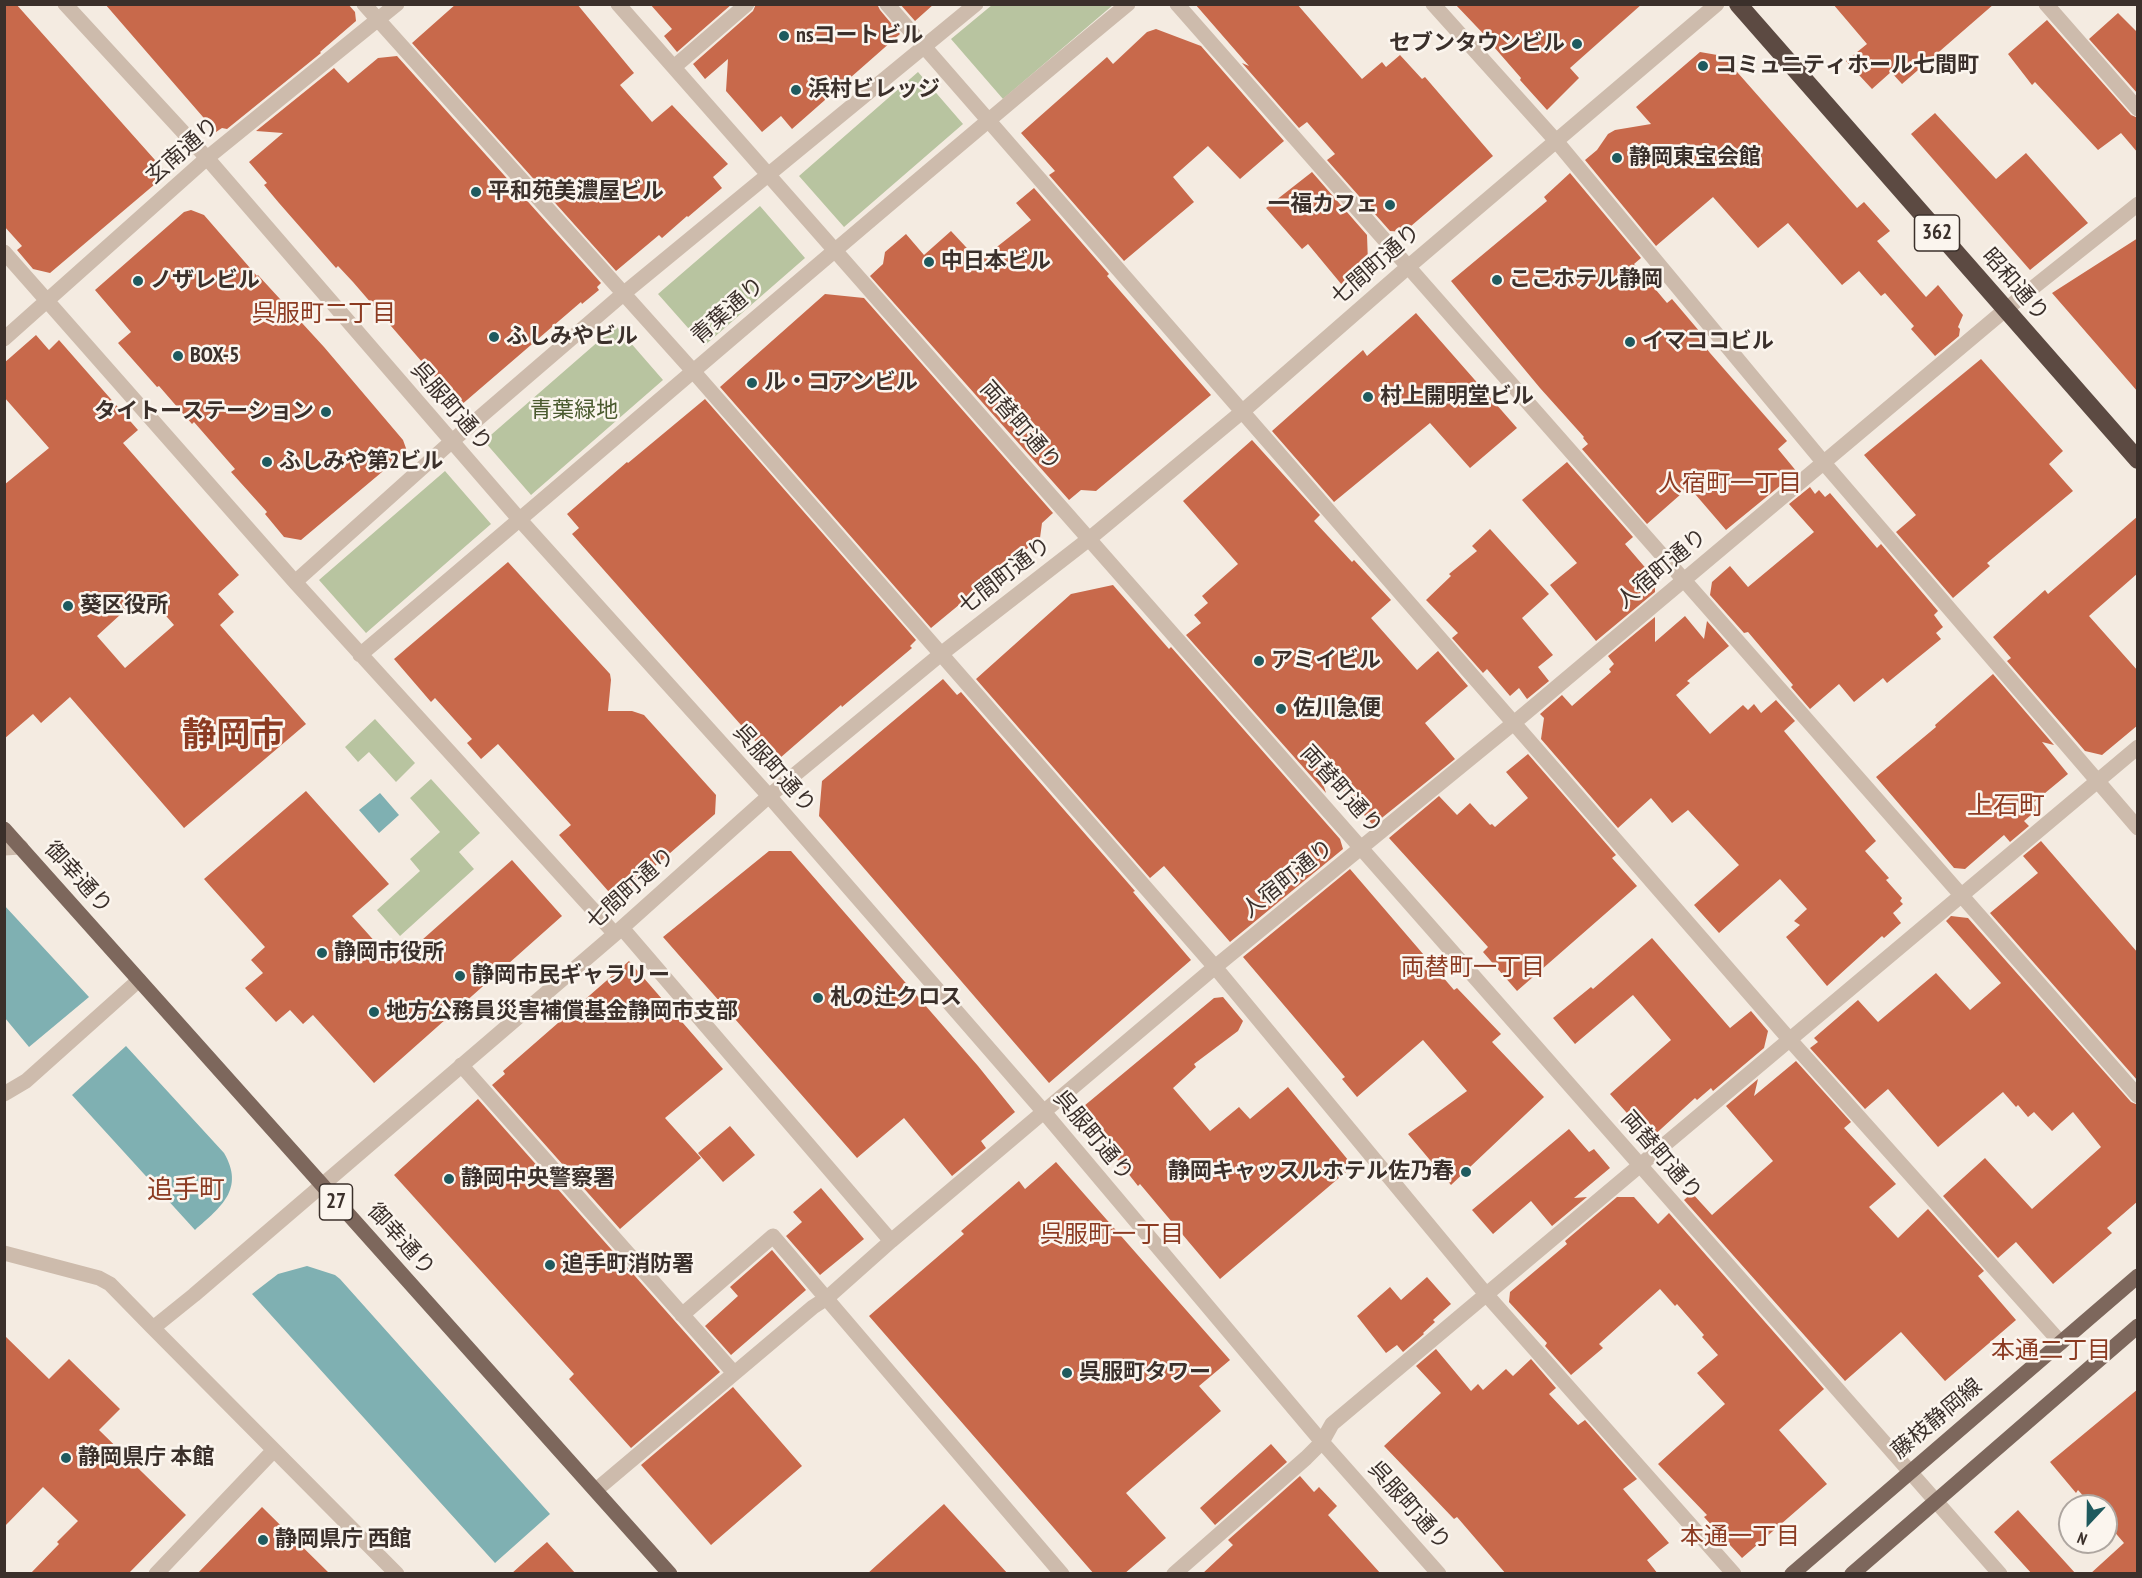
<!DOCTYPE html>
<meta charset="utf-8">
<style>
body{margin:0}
#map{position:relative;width:2142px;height:1578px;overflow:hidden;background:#f4ebe1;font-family:"PT Sans Narrow",sans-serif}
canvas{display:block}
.frame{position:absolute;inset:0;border:6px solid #3b302b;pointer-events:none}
.north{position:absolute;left:2058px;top:1494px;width:60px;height:60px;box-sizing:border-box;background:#fbf5ee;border:2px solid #aea6a0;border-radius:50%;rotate:202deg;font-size:16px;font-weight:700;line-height:24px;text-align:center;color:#3b302b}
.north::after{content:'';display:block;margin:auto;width:21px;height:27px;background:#1f5a5e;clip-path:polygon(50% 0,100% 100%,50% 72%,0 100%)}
</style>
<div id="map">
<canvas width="2142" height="1578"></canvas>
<div class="frame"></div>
<div class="north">N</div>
</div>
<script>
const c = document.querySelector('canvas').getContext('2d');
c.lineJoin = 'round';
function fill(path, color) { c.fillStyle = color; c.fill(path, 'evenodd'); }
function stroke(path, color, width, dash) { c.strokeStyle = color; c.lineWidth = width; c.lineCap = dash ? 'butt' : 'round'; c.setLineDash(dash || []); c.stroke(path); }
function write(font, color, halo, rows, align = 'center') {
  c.font = font + ' "PT Sans Narrow","Noto Sans JP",sans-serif'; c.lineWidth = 5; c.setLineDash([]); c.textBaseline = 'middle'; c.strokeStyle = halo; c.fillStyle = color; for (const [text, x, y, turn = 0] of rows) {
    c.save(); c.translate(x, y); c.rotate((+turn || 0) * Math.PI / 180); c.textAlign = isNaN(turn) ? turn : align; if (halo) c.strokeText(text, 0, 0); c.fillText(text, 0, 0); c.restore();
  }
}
fill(new Path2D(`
 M 992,5 L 1113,5 L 1003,99 L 951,39 Z
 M 918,72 L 963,124 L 844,227 L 799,176 Z
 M 760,206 L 805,258 L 704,346 L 658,294 Z
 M 616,326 L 663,380 L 531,495 L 484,441 Z
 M 445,471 L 491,524 L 366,633 L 319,580 Z
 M 375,719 L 415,763 L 396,782 L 369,752 L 358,762 L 345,747 Z
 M 431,779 L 480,833 L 459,852 L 474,869 L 400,936 L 377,910 L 420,871 L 410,859 L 440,832 L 410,798 Z`), '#b8c4a0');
fill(new Path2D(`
 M 380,793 L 399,815 L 379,833 L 359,810 Z
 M 4,905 L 89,997 L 29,1047 L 5,1018 Z
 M 126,1046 L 224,1153 C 245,1189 221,1207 195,1230 L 72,1095 Z
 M 307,1266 L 335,1275 L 340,1279 L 550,1514 L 495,1563 L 252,1294 L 278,1274 Z`), '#7fb0b2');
fill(new Path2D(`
 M 4,4 L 16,4 L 163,169 L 161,179 L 50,273 L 33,269 L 17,250 L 22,246 L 4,226 Z
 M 105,4 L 348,4 L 355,12 L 356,21 L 320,52 L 321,53 L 227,129 L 222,128 L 216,132 Z
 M 456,4 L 577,4 L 634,73 L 620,85 L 652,122 L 672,105 L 728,164 L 713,177 L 722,188 L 688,217 L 687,216 L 662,238 L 659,235 L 616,271 L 412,43 Z
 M 650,4 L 732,4 L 677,52 L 664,36 L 672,29 Z
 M 756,4 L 877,4 L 880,10 L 900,34 L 792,129 L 781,116 L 762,132 L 726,91 L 728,59 L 705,79 L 693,64 L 753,11 Z
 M 900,4 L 934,4 L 915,21 Z
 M 1195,4 L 1297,4 L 1362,79 L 1382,62 L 1386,67 L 1400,55 L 1422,79 L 1425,77 L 1493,156 L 1404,232 L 1390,231 L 1327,160 L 1335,154 L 1307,122 L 1299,128 L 1242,63 L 1249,66 Z
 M 1455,4 L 1642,4 L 1570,68 L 1579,78 L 1547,110 L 1520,80 L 1521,78 L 1494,47 L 1495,46 Z
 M 1833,4 L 1994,4 L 1902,84 L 1891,72 L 1872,89 L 1846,61 L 1867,44 Z
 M 2118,13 L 2138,33 L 2138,94 L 2089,39 Z
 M 2047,20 L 2131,115 L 2138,118 L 2138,153 L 2121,133 L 2098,150 L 2035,82 L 2032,85 L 2008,54 Z
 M 1156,29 L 1201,46 L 1284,141 L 1240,179 L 1208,146 L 1173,177 L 1194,202 L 1124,261 L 1049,175 L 1055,171 L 1021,133 L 1107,57 L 1113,64 L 1147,32 Z
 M 1700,52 L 1723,56 L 1857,208 L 1864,202 L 1890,231 L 1877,241 L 1926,297 L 1938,285 L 1963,315 L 1958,327 L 1960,329 L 1959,336 L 1935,356 L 1911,329 L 1914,326 L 1885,293 L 1881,296 L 1859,271 L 1842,285 L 1788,223 L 1758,248 L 1713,197 L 1656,246 L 1585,160 L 1597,150 L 1608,134 L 1615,130 L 1651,124 L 1636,107 Z
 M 397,56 L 601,283 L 597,287 L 599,290 L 582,304 L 581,302 L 460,406 L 353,282 L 338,266 L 336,268 L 279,203 L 264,185 L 267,183 L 249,162 L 283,133 L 256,131 L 334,68 L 348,83 L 378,58 Z
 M 1935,113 L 1996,179 L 2026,153 L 2088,223 L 2030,270 L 1911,134 Z
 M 1312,172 L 1367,235 L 1368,263 L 1342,285 L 1308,244 L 1302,249 L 1266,208 Z
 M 1570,173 L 1641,258 L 1634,264 L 1667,303 L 1672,299 L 1700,332 L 1696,335 L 1710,353 L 1787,441 L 1778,449 L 1797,472 L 1726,530 L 1689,487 L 1647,524 L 1582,449 L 1588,444 L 1583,438 L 1584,437 L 1540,388 L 1451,281 L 1547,201 L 1544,197 Z
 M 1034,188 L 1109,274 L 1107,276 L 1211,395 L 1096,491 L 1081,490 L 1069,500 L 870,276 L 883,264 L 885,252 L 906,234 L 924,255 L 951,231 L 979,261 L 1031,220 L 1016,203 Z
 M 191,210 L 204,215 L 257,276 L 258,275 L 324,347 L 403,440 L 407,451 L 301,540 L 284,537 L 265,514 L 267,512 L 231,472 L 235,469 L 194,422 L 192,424 L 159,386 L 157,387 L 118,343 L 131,332 L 95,290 L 184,212 Z
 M 2138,238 L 2138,392 L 2052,293 Z
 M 825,294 L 864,298 L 1053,513 L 1042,523 L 1040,538 L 931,628 L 720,387 Z
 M 1416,313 L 1517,428 L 1470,468 L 1430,423 L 1334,502 L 1272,431 L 1363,350 L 1367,356 Z
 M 36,335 L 49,350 L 59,340 L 138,430 L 123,443 L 239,575 L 218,594 L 234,612 L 220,625 L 306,724 L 184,828 L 70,697 L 41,723 L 33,714 L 4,739 L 4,485 L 49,448 L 4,397 L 4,363 ZM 145,592 L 174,625 L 125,668 L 97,636 Z
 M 1981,359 L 2063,451 L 2049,464 L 2073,491 L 1987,563 L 1990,566 L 1953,598 L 1896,532 L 1916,515 L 1864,455 Z
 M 705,399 L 916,640 L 910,646 L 912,648 L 842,707 L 841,705 L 780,758 L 769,756 L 756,742 L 572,534 L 579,528 L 567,514 L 627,462 L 628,463 Z
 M 1252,440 L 1320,515 L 1314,521 L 1352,562 L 1354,560 L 1391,600 L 1371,618 L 1417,670 L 1438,651 L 1468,686 L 1425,723 L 1455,759 L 1373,825 L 1315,760 L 1326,793 L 1186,635 L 1201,623 L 1194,615 L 1208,603 L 1202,596 L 1238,564 L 1183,501 Z
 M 1567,462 L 1633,537 L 1625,544 L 1655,579 L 1655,592 L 1596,641 L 1550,585 L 1577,563 L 1522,500 Z
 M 1810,487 L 1815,494 L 1819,490 L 1825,497 L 1830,493 L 1877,548 L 1881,544 L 1938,611 L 1934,615 L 1943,627 L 1936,633 L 1941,639 L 1887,683 L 1883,678 L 1854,702 L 1839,684 L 1810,709 L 1791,687 L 1793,685 L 1748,632 L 1744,633 L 1710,595 L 1712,582 L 1730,566 L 1748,587 L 1814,532 L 1789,504 Z
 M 2138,516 L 2138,573 L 2089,616 L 2138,671 L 2138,725 L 2102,755 L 2085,751 L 2007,661 L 2011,658 L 1993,637 L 2045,590 L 2048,594 Z
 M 1490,529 L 1549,594 L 1522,618 L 1553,655 L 1538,667 L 1549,681 L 1527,699 L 1519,688 L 1510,696 L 1487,669 L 1483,673 L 1452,638 L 1458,633 L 1426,600 L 1451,576 L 1449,574 L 1477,551 L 1472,546 Z
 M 508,562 L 610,674 L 611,680 L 608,711 L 632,711 L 644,715 L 716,795 L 715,814 L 616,900 L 559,835 L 571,825 L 498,744 L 481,759 L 467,743 L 472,739 L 435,698 L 431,702 L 394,659 Z
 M 1113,585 L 1169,649 L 1171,647 L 1340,839 L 1343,849 L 1230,942 L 1164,866 L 1150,878 L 976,679 L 1071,594 Z
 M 1685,616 L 1704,639 L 1707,621 L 1729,646 L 1687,681 L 1690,683 L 1676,695 L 1710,734 L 1743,705 L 1748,710 L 1754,704 L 1761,713 L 1776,700 L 1795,721 L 1784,731 L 1876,841 L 1865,851 L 1889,878 L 1886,880 L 1902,898 L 1900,901 L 1903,904 L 1893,913 L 1901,923 L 1884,938 L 1882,936 L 1827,986 L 1786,937 L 1800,925 L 1794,921 L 1807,909 L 1780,879 L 1719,933 L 1694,905 L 1739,865 L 1688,810 L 1672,823 L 1651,798 L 1618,828 L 1541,739 L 1544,718 L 1540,714 L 1562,695 L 1572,706 L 1611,672 L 1609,669 L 1614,664 L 1608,656 L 1655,617 L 1655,642 Z
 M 1993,674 L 2054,745 L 2042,742 L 2068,774 L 2033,803 L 2038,809 L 2024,821 L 2029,826 L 2010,842 L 2004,835 L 1965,869 L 1954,868 L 1876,777 L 1936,727 L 1935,725 Z
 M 943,679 L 957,695 L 961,692 L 1135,891 L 1133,892 L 1191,960 L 1049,1083 L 819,816 L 822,781 Z
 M 1528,754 L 1616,855 L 1612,858 L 1637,886 L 1517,991 L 1483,952 L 1488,947 L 1389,838 L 1439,796 L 1457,815 L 1470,803 L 1490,825 L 1492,824 L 1495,827 L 1528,798 L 1506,772 Z
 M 306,791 L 389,884 L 352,916 L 395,964 L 512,860 L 562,916 L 374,1083 L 313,1015 L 303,1024 L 290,1010 L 276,1022 L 245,988 L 263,973 L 251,960 L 265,947 L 204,879 Z
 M 2041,841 L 2138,953 L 2138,1081 L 1990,913 L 2038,873 L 2023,856 Z
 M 769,851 L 791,851 L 978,1066 L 1015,1112 L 981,1141 L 986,1148 L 952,1176 L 904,1118 L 857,1158 L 663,937 Z
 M 1350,869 L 1454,990 L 1457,988 L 1501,1034 L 1492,1042 L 1544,1097 L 1451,1185 L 1408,1134 L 1467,1091 L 1423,1040 L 1357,1097 L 1342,1079 L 1345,1077 L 1243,957 Z
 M 1951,916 L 1968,918 L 2131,1102 L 2138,1105 L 2138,1201 L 2107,1228 L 2112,1233 L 2053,1284 L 2016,1242 L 1998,1258 L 1943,1196 L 1985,1158 L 2032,1209 L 2101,1147 L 2073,1112 L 2052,1131 L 2034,1112 L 2028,1117 L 2018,1105 L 2016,1107 L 2003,1092 L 1938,1147 L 1888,1089 L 1865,1109 L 1810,1048 L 1818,1042 L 1814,1038 L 1858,1000 L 1878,1022 L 1936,973 L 1970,1010 L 2001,983 L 1946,921 Z
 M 1652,938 L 1730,1028 L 1751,1011 L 1768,1031 L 1764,1048 L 1713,1091 L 1711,1088 L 1697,1100 L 1695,1098 L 1650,1139 L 1610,1094 L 1671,1040 L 1633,995 L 1575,1044 L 1553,1018 L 1591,987 L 1593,989 Z
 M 629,961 L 723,1069 L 665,1118 L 701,1158 L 620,1229 L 492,1085 L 505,1074 L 503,1071 Z
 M 1223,997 L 1243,1021 L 1238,1031 L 1194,1064 L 1196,1067 L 1173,1088 L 1210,1131 L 1239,1107 L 1250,1119 L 1288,1087 L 1353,1166 L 1220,1279 L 1140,1184 L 1138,1186 L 1083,1116 L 1084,1106 L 1214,998 Z
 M 1796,1061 L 1851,1122 L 1844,1128 L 1896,1184 L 1869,1207 L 1898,1238 L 1928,1209 L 1984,1271 L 1978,1276 L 2016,1320 L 1945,1381 L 1901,1332 L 1845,1381 L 1684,1200 L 1692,1193 L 1712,1215 L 1773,1161 L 1726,1106 L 1758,1079 L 1754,1096 Z
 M 478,1099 L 720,1372 L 631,1448 L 569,1379 L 574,1374 L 394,1175 Z
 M 730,1126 L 755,1155 L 723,1182 L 698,1153 Z
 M 1569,1129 L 1589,1152 L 1594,1149 L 1610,1168 L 1574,1198 L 1587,1197 L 1552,1226 L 1531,1201 L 1493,1234 L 1472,1210 Z
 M 1056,1162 L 1230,1360 L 1199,1386 L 1221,1411 L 1126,1493 L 1166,1538 L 1124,1574 L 1094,1574 L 869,1316 L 964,1234 L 961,1231 L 1019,1181 L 1025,1189 Z
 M 821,1188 L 864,1239 L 820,1275 L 786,1236 L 802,1222 L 793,1212 Z
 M 1617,1197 L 1634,1197 L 1658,1224 L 1669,1213 L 1824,1389 L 1779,1430 L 1827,1484 L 1742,1558 L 1704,1517 L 1707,1515 L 1658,1464 L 1725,1404 L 1697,1373 L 1718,1355 L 1702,1337 L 1704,1335 L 1677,1304 L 1675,1306 L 1660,1289 L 1599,1344 L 1603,1348 L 1571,1375 L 1545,1346 L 1547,1343 L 1509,1302 L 1510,1292 L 1567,1244 L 1565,1241 Z
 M 772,1250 L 806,1290 L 731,1355 L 705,1326 L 738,1296 L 730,1287 Z
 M 1427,1277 L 1451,1304 L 1433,1320 L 1435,1322 L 1423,1333 L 1424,1334 L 1403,1352 L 1397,1345 L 1386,1353 L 1357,1316 L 1390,1287 L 1401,1300 Z
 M 4,1335 L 49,1379 L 69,1359 L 120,1409 L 99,1430 L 186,1515 L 128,1574 L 30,1574 L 59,1544 L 57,1542 L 78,1521 L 43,1487 L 4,1527 Z
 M 1436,1349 L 1471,1391 L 1478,1384 L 1483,1390 L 1506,1369 L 1513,1376 L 1531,1359 L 1556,1388 L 1549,1394 L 1578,1425 L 1585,1420 L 1637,1479 L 1623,1489 L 1669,1543 L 1647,1560 L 1658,1574 L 1506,1574 L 1457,1517 L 1454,1519 L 1384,1446 L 1441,1393 L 1416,1366 Z
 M 733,1387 L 802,1466 L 711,1545 L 641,1465 Z
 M 2138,1389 L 2138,1574 L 2090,1574 L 2124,1543 L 2106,1522 L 2106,1506 L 2092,1506 L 2078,1490 L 2076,1493 L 2050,1462 Z
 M 1271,1444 L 1287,1462 L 1215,1525 L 1200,1508 Z
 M 1300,1476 L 1314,1492 L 1319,1487 L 1337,1506 L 1328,1515 L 1381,1574 L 1202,1574 L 1233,1545 L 1228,1540 Z
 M 944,1504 L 1008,1574 L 867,1574 Z
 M 262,1507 L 330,1574 L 197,1574 Z
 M 2018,1510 L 2076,1574 L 2032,1574 L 1994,1532 Z
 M 547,1542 L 576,1574 L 511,1574 L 531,1556 Z`), '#c8694b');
stroke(new Path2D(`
 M 65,4 L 207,158 L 520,520 L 769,796 L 1044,1112 L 1322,1442 L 1439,1574
 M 364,4 L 693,371 L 941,654 L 1215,967 L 1485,1293 L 1734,1574
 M 618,4 L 2000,1574
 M 887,4 L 1790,1040 L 2061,1343
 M 1177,4 L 2138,1096
 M 1433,4 L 1557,142 L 1824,463 L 2138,828
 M 2046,4 L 2138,109
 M 674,67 L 747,4
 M 4,252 L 295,582 L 615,934
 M 4,339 L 207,158 L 397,4
 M 295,582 L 451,442 L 623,294 L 976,4
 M 360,655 C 616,439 869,218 1128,4
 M 4,848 L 21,847
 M 622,928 L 891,1241
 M 461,1065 L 734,1373
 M 4,1094 L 26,1081 L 139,980
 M 4,1253 L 99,1278 L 110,1284 L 153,1328
 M 682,1315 L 773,1236 L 1062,1574
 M 596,1490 L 813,1307 L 827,1298 L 891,1241 L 1215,967 L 1515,722 L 2005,310 L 2138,204
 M 156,1574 L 274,1450
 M 397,1574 L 153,1328 L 194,1295 L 615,934 L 769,796 L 941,654 L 1089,539 L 1243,411 L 1408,267 L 1717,4
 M 1174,1574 L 1306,1458 L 1322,1442 L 1332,1424 L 2138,747`), '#cdbbac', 15);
stroke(new Path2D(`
 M 4,829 L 670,1574
 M 1792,1574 L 2138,1276
 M 1852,1574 L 2138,1326`), '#7d675c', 15);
stroke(new Path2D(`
 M 1738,4 L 2138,460`), '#5c4a42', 18);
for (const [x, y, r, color] of [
 [784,36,6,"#1f5a5e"],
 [1577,44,6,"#1f5a5e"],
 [1703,66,6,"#1f5a5e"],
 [796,90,6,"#1f5a5e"],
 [1617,158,6,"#1f5a5e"],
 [476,192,6,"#1f5a5e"],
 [1390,205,6,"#1f5a5e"],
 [929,262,6,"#1f5a5e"],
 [1497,280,6,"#1f5a5e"],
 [138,281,6,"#1f5a5e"],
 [494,337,6,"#1f5a5e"],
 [1630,342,6,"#1f5a5e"],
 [178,356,6,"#1f5a5e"],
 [752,383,6,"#1f5a5e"],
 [1368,397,6,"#1f5a5e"],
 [326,412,6,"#1f5a5e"],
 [267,462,6,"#1f5a5e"],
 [68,606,6,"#1f5a5e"],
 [1259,661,6,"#1f5a5e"],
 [1281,709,6,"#1f5a5e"],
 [322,953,6,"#1f5a5e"],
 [460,976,6,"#1f5a5e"],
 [818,998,6,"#1f5a5e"],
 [374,1012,6,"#1f5a5e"],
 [1466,1172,6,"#1f5a5e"],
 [449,1179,6,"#1f5a5e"],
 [550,1265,6,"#1f5a5e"],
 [1067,1373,6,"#1f5a5e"],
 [66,1458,6,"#1f5a5e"],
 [263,1540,6,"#1f5a5e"]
]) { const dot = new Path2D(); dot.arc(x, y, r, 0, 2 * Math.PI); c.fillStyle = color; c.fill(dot); stroke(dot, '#fbf5ee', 2); }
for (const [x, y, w] of [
 [1937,233,45],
 [336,1202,33]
]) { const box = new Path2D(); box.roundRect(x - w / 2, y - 18, w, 36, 4.5); c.fillStyle = '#fbf5ee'; c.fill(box); stroke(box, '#3b302b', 1.5); }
write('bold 21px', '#3b302b', null, [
 ["362",1937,233],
 ["27",336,1202]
]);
write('bold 22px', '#3b302b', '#fbf5ee', [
 ["nsコートビル",796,36],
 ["セブンタウンビル",1565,44,"right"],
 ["コミュニティホール七間町",1715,66],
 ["浜村ビレッジ",808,90],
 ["静岡東宝会館",1629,158],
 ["平和苑美濃屋ビル",488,192],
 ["一福カフェ",1378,205,"right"],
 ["中日本ビル",941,262],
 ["ここホテル静岡",1509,280],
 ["ノザレビル",150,281],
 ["ふしみやビル",506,337],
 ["イマココビル",1642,342],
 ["BOX-5",190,356],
 ["ル・コアンビル",764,383],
 ["村上開明堂ビル",1380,397],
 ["タイトーステーション",314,412,"right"],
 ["ふしみや第2ビル",279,462],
 ["葵区役所",80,606],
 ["アミイビル",1271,661],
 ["佐川急便",1293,709],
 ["静岡市役所",334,953],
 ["静岡市民ギャラリー",472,976],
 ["札の辻クロス",830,998],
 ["地方公務員災害補償基金静岡市支部",386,1012],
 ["静岡キャッスルホテル佐乃春",1454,1172,"right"],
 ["静岡中央警察署",461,1179],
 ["追手町消防署",562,1265],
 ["呉服町タワー",1079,1373],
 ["静岡県庁 本館",78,1458],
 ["静岡県庁 西館",275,1540]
], 'left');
write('22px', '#3b302b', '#fbf5ee', [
 ["玄南通り",183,151,-41],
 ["七間町通り",1376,265,-41],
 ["昭和通り",2015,285,49],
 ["青葉通り",728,311,-41],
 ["呉服町通り",451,407,49],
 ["両替町通り",1020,426,49],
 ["人宿町通り",1662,569,-40],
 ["七間町通り",1005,576,-38],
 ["呉服町通り",774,769,48],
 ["両替町通り",1341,790,48],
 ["御幸通り",78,878,48],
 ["人宿町通り",1288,879,-39],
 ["七間町通り",631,889,-42],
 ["呉服町通り",1093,1136,50],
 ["両替町通り",1661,1156,49],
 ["御幸通り",401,1240,48],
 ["藤枝静岡線",1937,1419,-40],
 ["呉服町通り",1409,1506,48]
]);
write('22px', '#4a5a2e', '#fbf5ee', [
 ["青葉緑地",574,411]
]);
write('24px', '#8c3b22', '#fbf5ee', [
 ["呉服町二丁目",324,314],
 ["人宿町一丁目",1730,484],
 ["両替町一丁目",1473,968],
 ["呉服町一丁目",1112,1235],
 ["本通二丁目",2051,1351],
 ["本通一丁目",1740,1537]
]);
write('26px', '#8c3b22', '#fbf5ee', [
 ["上石町",2006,807],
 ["追手町",186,1191]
]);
write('bold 34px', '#8c3b22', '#fbf5ee', [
 ["静岡市",233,736]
]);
</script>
